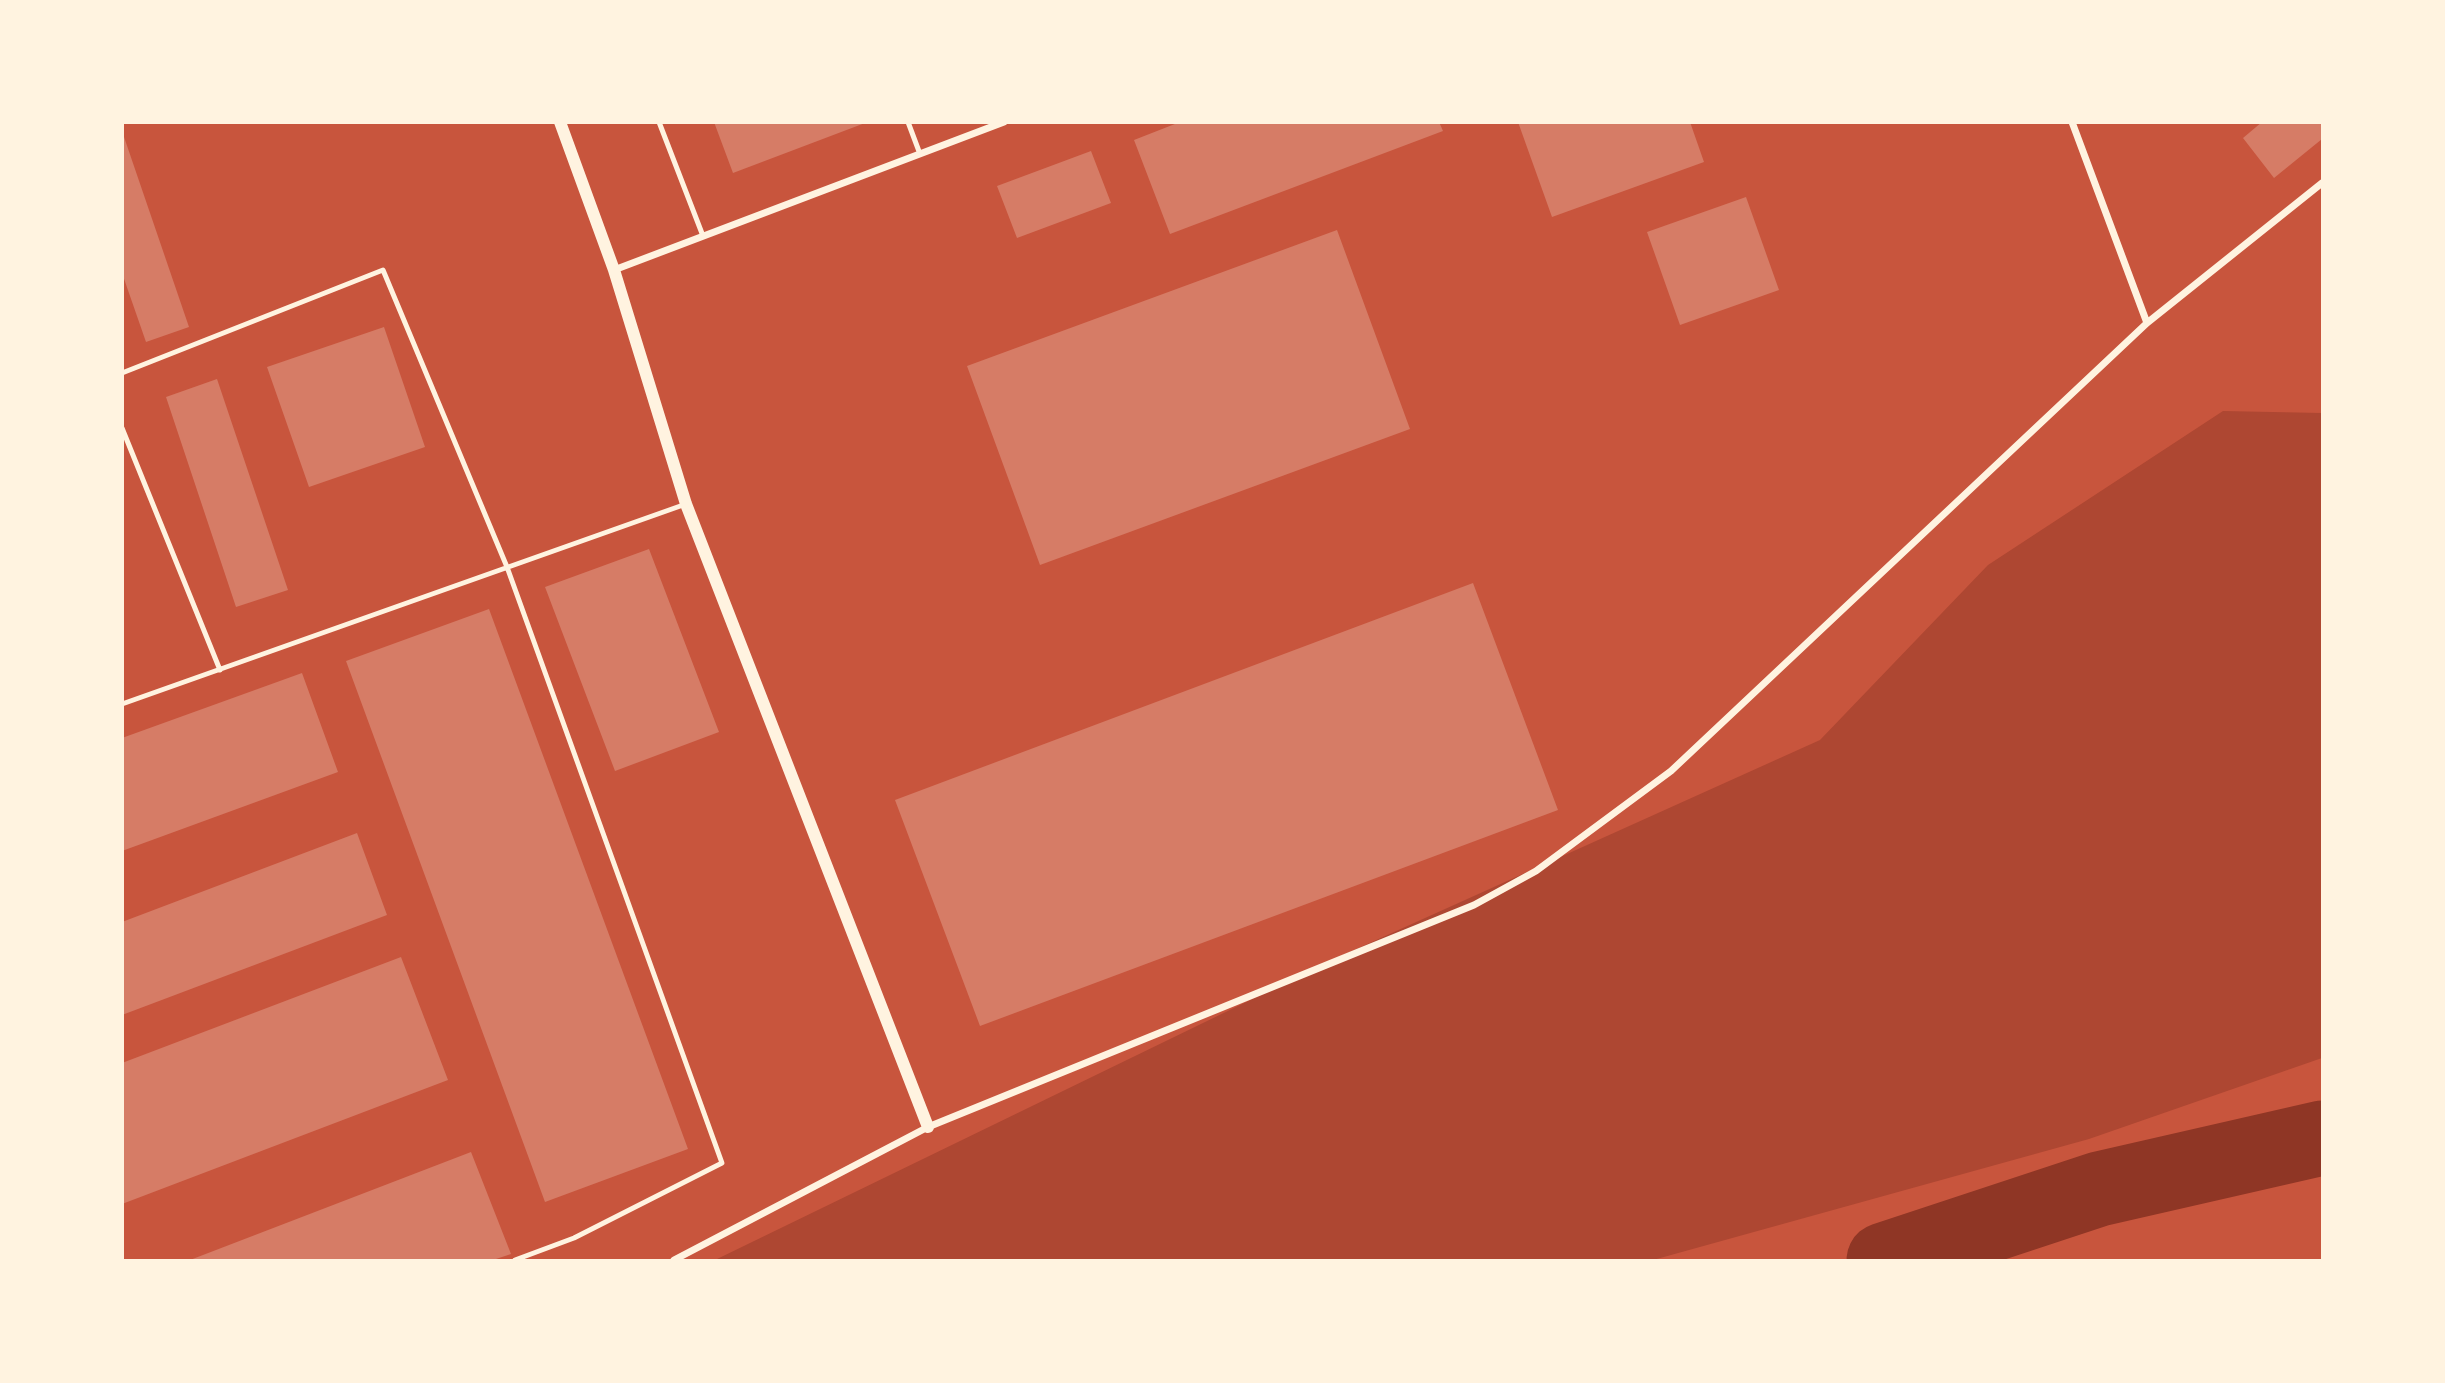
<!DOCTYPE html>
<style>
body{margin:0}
#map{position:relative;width:2445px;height:1383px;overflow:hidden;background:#c8553d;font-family:"Roboto Condensed",sans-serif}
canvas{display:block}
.frame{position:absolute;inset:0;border:124px solid #fff3e0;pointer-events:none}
</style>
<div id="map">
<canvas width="2445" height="1383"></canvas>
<div class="frame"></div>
</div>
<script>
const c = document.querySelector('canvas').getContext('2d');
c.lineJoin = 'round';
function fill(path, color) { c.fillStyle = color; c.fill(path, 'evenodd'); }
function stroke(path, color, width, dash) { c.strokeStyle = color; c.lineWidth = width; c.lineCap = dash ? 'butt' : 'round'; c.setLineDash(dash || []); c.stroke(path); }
fill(new Path2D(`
 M 2223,411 L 2322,413 L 2322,1058 L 2089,1139 L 1653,1260 L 715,1260 L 1343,955 L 1820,740 L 1988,565 Z`), '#ae4732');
stroke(new Path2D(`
 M 1884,1260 L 2099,1189 L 2322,1138`), '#8f3625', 75);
fill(new Path2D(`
 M 714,122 L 865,122 L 865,123 L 733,173 Z
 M 1180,122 L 1439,122 L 1443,131 L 1170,234 L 1134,140 Z
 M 1518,122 L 1690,122 L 1704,162 L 1552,217 Z
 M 2262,122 L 2322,122 L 2322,139 L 2274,178 L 2243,138 Z
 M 123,134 L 189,327 L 146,342 L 122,273 Z
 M 1091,151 L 1111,203 L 1017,238 L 997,186 Z
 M 1746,197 L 1779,290 L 1680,325 L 1647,232 Z
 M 1337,230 L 1410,429 L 1040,565 L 967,366 Z
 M 384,327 L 425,447 L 309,487 L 267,367 Z
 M 217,379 L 288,590 L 236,607 L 166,397 Z
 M 649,549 L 719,732 L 615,771 L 545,587 Z
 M 1473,583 L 1558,810 L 980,1026 L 895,800 Z
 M 489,609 L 688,1149 L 545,1202 L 346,661 Z
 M 302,673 L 338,772 L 122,851 L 122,738 Z
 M 357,833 L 387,915 L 122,1015 L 122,922 Z
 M 401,957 L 448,1080 L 122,1204 L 122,1063 Z
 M 471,1152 L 511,1254 L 493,1260 L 190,1260 Z`), '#d67c66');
stroke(new Path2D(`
 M 659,122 L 703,236
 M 908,122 L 920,154
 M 122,373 L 383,270 L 507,567 L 722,1163 L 574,1238 L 515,1260
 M 122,428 L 220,670
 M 122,704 L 686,504`), '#fff3e0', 5);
stroke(new Path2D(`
 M 2072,122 L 2147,323
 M 614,270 L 1004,122
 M 674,1260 L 928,1127 L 1474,905 L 1536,871 L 1671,771 L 2147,323 L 2322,183`), '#fff3e0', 7);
stroke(new Path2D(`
 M 560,122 L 614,270 L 686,504 L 928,1127`), '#fff3e0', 12);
</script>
